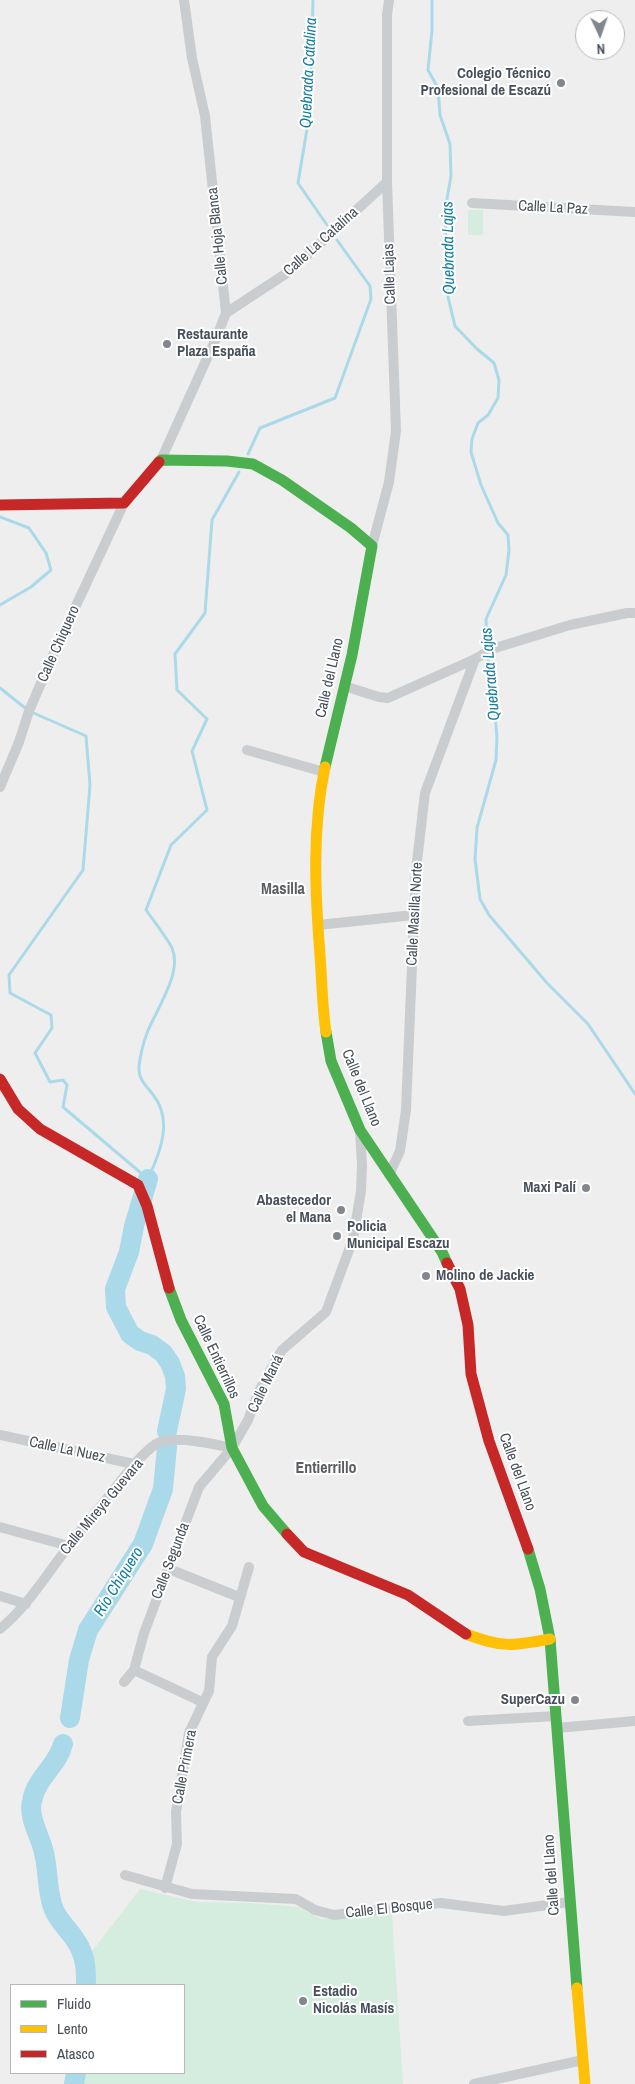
<!DOCTYPE html>
<meta charset="utf-8">
<style>
body{margin:0}
#map{position:relative;width:635px;height:2084px;overflow:hidden;background:#efeeee;font-family:"Archivo Narrow",sans-serif}
canvas{display:block}
.legend{position:absolute;left:10px;top:1984px;width:175px;height:90px;box-sizing:border-box;background:#fff;border:1px solid #b5b9bd;margin:0;padding:6px 9px;list-style:none;font-size:15px;color:#47505a}
.legend li{display:flex;align-items:center;gap:10px;height:25px}
.legend b{width:25px;border:1px solid #b5b9bd}
.north{position:absolute;left:575px;top:10px;width:50px;height:50px;box-sizing:border-box;background:#fff;border:1px solid #b5b9bd;border-radius:50%;rotate:177deg;font-size:14px;font-weight:700;line-height:20px;text-align:center;color:#47505a}
.north::after{content:'';display:block;margin:auto;width:18px;height:22px;background:#82878e;clip-path:polygon(50% 0,100% 100%,50% 72%,0 100%)}
</style>
<div id="map">
<canvas width="635" height="2084"></canvas>
<ul class="legend">
<li><b style="height:6px;background:#4caf50"></b>Fluido</li>
<li><b style="height:6px;background:#ffc107"></b>Lento</li>
<li><b style="height:6px;background:#c62828"></b>Atasco</li>
</ul>
<div class="north">N</div>
</div>
<script>
const c = document.querySelector('canvas').getContext('2d');
c.lineJoin = 'round';
function fill(path, color) { c.fillStyle = color; c.fill(path, 'evenodd'); }
function stroke(path, color, width, dash) { c.strokeStyle = color; c.lineWidth = width; c.lineCap = dash ? 'butt' : 'round'; c.setLineDash(dash || []); c.stroke(path); }
function write(font, color, halo, rows, align = 'center') {
  c.font = font + ' "Archivo Narrow",sans-serif'; c.lineWidth = 4; c.setLineDash([]); c.textBaseline = 'middle'; c.strokeStyle = halo; c.fillStyle = color; for (const [text, x, y, turn = 0] of rows) {
    c.save(); c.translate(x, y); c.rotate((+turn || 0) * Math.PI / 180); c.textAlign = isNaN(turn) ? turn : align; if (halo) c.strokeText(text, 0, 0); c.fillText(text, 0, 0); c.restore();
  }
}
fill(new Path2D(`
 M 468,210 L 483,210 L 483,235 L 468,235 Z
 M 140,1889 L 197,1902 L 251,1903 L 298,1907 L 321,1919 L 392,1914 L 403,2084 L 78,2084 L 80,2073 L 184,2073 L 184,1985 L 92,1985 L 90,1954 Z`), '#d4edde');
stroke(new Path2D(`
 M 313,0 L 310,111 L 298,183 L 327,225
 M 432,0 L 432,30 L 428,70 L 438,88 L 440,115 L 450,144 L 451,176 L 445,210 L 448,297 L 455,326 L 476,348 L 494,363 L 499,380 L 498,398 L 488,415 L 478,423 L 472,439 L 471,452 L 481,485 L 498,523 L 508,535 L 509,550 L 506,575 L 486,619 L 487,649
 M 248,454 L 260,428 L 335,398 L 371,299 L 370,286 L 337,240
 M 0,517 L 29,528 L 46,553 L 51,570 L 31,587 L 0,605
 M 488,655 L 489,687 L 495,713 L 497,738 L 496,760 L 477,828 L 475,859 L 480,899 L 489,915 L 547,983 L 588,1024 L 635,1094
 M 0,688 L 29,711 L 86,736 L 90,785 L 83,870 L 9,975 L 10,993 L 51,1015 L 52,1028 L 35,1053 L 50,1082 L 63,1080 L 67,1085 L 63,1107 L 148,1179 C 160,1153 173,1121 154,1096 C 147,1086 138,1080 139,1067 C 140,1056 143,1044 147,1033 C 156,1010 183,972 172,948 C 167,938 153,920 146,910 L 171,845 L 207,810 L 192,751 L 207,719 L 177,690 L 175,654 L 205,613 L 212,520 L 239,472`), '#aadae9', 3);
stroke(new Path2D(`
 M 148,1179 L 134,1226 L 129,1252 L 115,1289 L 116,1307 L 130,1334 L 140,1341 L 152,1345 L 163,1353 L 170,1363 L 175,1376 L 176,1389 L 167,1431
 M 70,1718 L 79,1660 L 88,1630 L 143,1544 L 163,1489 L 167,1447
 M 63,1744 C 58,1765 36,1778 32,1801 C 28,1816 39,1834 43,1849 C 49,1868 46,1891 54,1910 C 60,1924 74,1934 80,1948 C 86,1960 86,1972 86,1985
 M 74,2084 L 76,2073`), '#aadae9', 20);
stroke(new Path2D(`
 M 472,203 L 635,212
 M 226,313 L 290,271 L 387,182
 M 161,460 L 217,336 L 226,313 L 205,116 L 192,58 L 184,0
 M 372,546 L 389,482 L 396,431 L 387,182 L 387,15 L 389,0
 M 344,686 L 379,697 L 388,698 L 475,659 L 492,649 L 570,625 L 627,613 L 635,613
 M 247,750 L 324,772
 M 0,787 L 19,742 L 29,711 L 53,655 L 124,503
 M 318,925 L 414,915
 M 389,1175 L 400,1151 L 406,1110 L 416,870 L 425,793 L 475,659
 M 0,1435 L 134,1464
 M 0,1527 L 69,1546
 M 169,1569 L 239,1597
 M 0,1596 L 26,1604
 M 0,1629 C 28,1606 46,1575 68,1547 C 82,1528 98,1510 113,1491 C 123,1478 145,1448 160,1442 C 176,1436 215,1444 232,1448
 M 134,1670 L 202,1702
 M 124,1682 L 134,1670 L 144,1633 L 199,1487 L 232,1448 L 248,1420 L 259,1391 L 282,1350 L 326,1312 L 353,1239 L 361,1191 L 362,1165 L 360,1131
 M 468,1721 L 556,1716
 M 557,1728 L 635,1721
 M 125,1875 L 192,1894 L 296,1899 L 315,1910 L 334,1915 L 441,1903 L 504,1911 L 569,1902
 M 165,1888 L 177,1844 L 176,1812 L 189,1733 L 209,1691 L 212,1657 L 232,1626 L 249,1567
 M 474,2084 L 583,2060`), '#cacdcf', 10);
stroke(new Path2D(`
 M 159,462 L 161,460 L 227,461 L 253,464 L 282,480 L 351,528 L 372,546 L 352,655 L 325,767
 M 326,1032 L 331,1061 L 360,1130 L 442,1252 L 447,1263
 M 169,1288 L 181,1320 L 224,1404 L 232,1448 L 263,1506 L 287,1534
 M 528,1549 L 540,1589 L 550,1639 L 577,1988`), '#4caf50', 11);
stroke(new Path2D(`
 M 325,767 C 312,829 315,892 320,955 C 322,980 322,1006 326,1032
 M 466,1634 C 502,1648 513,1646 550,1639
 M 577,1988 L 585,2084`), '#ffc107', 11);
stroke(new Path2D(`
 M 0,505 L 124,503 L 159,462
 M 0,1079 L 18,1109 L 40,1129 L 138,1185 L 147,1206 L 169,1288
 M 447,1263 L 460,1289 L 468,1325 L 471,1374 L 489,1441 L 528,1549
 M 287,1534 L 304,1552 L 408,1595 L 466,1634`), '#c62828', 11);
for (const [x, y, r, color] of [
 [561,83,5,"#82878e"],
 [167,344,5,"#82878e"],
 [586,1188,5,"#82878e"],
 [341,1210,5,"#82878e"],
 [337,1236,5,"#82878e"],
 [426,1276,5,"#82878e"],
 [575,1700,5,"#82878e"],
 [303,2001,5,"#82878e"]
]) { const dot = new Path2D(); dot.arc(x, y, r, 0, 2 * Math.PI); c.fillStyle = color; c.fill(dot); stroke(dot, '#fff', 2); }
write('bold 15px', '#47505a', '#fff', [
 ["Colegio Técnico",551,74],
 ["Profesional de Escazú",551,91],
 ["Restaurante",177,335,"left"],
 ["Plaza España",177,352,"left"],
 ["Maxi Palí",576,1188],
 ["Abastecedor",331,1201],
 ["el Mana",331,1218],
 ["Policia",347,1227,"left"],
 ["Municipal Escazu",347,1244,"left"],
 ["Molino de Jackie",436,1276,"left"],
 ["SuperCazu",565,1700],
 ["Estadio",313,1992,"left"],
 ["Nicolás Masís",313,2009,"left"]
], 'right');
write('15px', '#47505a', '#fff', [
 ["Calle La Paz",553,208,3],
 ["Calle Hoja Blanca",218,236,-96],
 ["Calle La Catalina",321,242,-42],
 ["Calle Lajas",390,274,-92],
 ["Calle Chiquero",59,644,-66],
 ["Calle del Llano",330,678,-77],
 ["Calle Masilla Norte",415,914,-87],
 ["Calle del Llano",361,1088,68],
 ["Calle Entierrillos",216,1357,65],
 ["Calle Maná",266,1384,-64],
 ["Calle La Nuez",67,1450,12],
 ["Calle del Llano",517,1472,70],
 ["Calle Mireya Guevara",102,1507,-50],
 ["Calle Segunda",171,1561,-69],
 ["Calle Primera",185,1767,-79],
 ["Calle del Llano",552,1875,-94],
 ["Calle El Bosque",389,1909,-6]
]);
write('italic 16px', '#137da0', '#fff', [
 ["Quebrada Catalina",309,73,-87],
 ["Quebrada Lajas",449,248,-91],
 ["Quebrada Lajas",491,674,-95],
 ["Río Chiquero",119,1582,-58]
]);
write('bold 16px', '#5a5e62', '#fff', [
 ["Masilla",283,890],
 ["Entierrillo",326,1469]
]);
</script>
